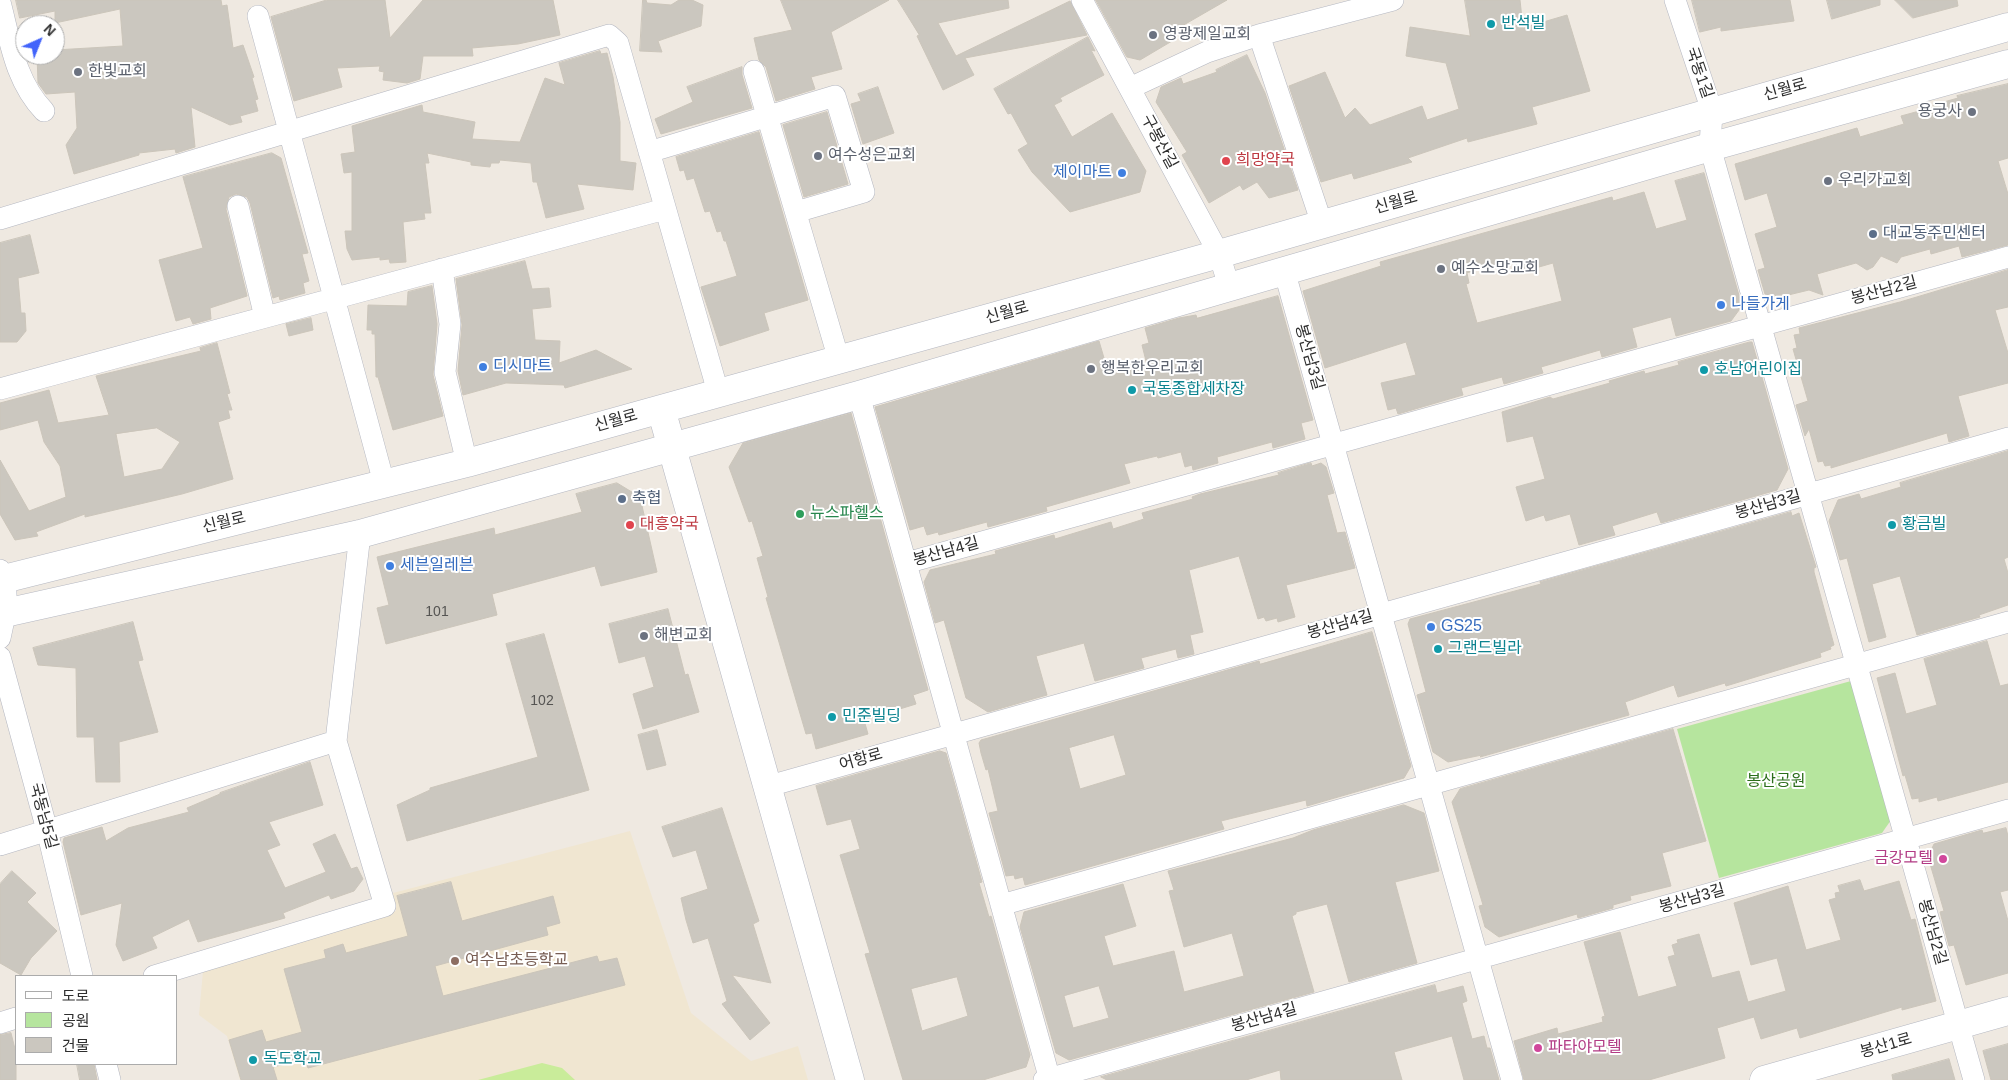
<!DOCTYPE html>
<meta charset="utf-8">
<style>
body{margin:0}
#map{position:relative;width:2008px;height:1080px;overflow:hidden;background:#efe9e1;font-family:Arial,"Noto Sans KR",sans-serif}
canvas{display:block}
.legend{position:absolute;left:15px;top:975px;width:162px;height:90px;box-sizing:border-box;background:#fff;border:1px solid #ababab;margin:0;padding:6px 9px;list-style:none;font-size:15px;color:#2e2e2e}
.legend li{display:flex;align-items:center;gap:10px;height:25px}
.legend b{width:25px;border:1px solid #ababab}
.north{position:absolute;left:15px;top:15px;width:50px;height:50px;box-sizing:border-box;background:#fff;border:1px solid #ababab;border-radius:50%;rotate:44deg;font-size:14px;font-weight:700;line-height:20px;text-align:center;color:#2e2e2e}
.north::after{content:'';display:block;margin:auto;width:18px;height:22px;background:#4264fb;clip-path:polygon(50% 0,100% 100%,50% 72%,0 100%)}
</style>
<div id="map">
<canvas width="2008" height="1080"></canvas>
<ul class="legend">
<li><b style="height:6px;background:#fff"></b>도로</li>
<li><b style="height:14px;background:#b6e59e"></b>공원</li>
<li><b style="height:14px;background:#cbc7bf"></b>건물</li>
</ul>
<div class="north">N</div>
</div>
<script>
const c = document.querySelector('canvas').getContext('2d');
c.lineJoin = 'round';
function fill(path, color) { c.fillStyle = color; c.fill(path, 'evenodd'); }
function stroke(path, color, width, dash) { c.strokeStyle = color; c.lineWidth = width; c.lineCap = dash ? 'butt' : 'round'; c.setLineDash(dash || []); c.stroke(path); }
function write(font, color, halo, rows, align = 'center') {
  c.font = font + ' Arial,"Noto Sans KR",sans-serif'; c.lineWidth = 4; c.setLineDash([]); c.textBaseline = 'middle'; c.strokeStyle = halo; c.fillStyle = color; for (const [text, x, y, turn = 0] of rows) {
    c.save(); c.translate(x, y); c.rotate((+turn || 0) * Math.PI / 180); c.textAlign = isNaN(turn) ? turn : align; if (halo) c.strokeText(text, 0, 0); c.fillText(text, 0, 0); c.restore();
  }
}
fill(new Path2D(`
 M 630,831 L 691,1013 L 751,1061 L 798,1046 L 808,1080 L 240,1080 L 227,1036 L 199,1015 L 203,971 L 396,911 L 393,893 Z`), '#f0e6d1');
fill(new Path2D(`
 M 1851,681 L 1891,820 L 1882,833 L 1719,878 L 1677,729 Z`), '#b6e59e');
fill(new Path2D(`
 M 542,1063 L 562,1068 L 575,1080 L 478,1080 Z`), '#c9ec9a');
const building = new Path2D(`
 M 16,0 L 221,0 L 222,6 L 227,5 L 233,48 L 243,45 L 254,77 L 252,78 L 258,99 L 255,100 L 258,111 L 240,116 L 242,122 L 230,125 L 191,107 L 195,147 L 176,153 L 175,149 L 139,153 L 139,155 L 74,174 L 66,145 L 77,128 L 75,92 L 46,94 L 38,83 L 37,55 L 55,55 L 55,50 L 123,46 L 120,9 L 55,23 L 55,11 L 20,18 Z
 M 327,0 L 385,0 L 390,38 L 423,0 L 553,0 L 560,35 L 518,44 L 472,48 L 473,56 L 423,56 L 420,79 L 407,83 L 383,80 L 384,72 L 379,71 L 380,66 L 337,68 L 342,87 L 294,101 L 271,17 Z
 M 643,0 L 646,0 L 647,3 L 671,5 L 679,0 L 692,0 L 703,5 L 701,26 L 658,41 L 662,52 L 640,51 Z
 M 781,0 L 889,0 L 831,32 L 842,69 L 811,77 L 815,89 L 776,101 L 766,67 L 759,60 L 754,38 L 792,30 Z
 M 898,0 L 1008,0 L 1009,8 L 938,23 L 956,56 L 1070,1 L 1087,35 L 965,58 L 974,75 L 943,90 L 917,36 L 919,35 Z
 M 1096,0 L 1227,0 L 1168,34 L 1172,41 L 1140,60 L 1127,57 Z
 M 1465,0 L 1520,0 L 1523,28 L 1567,15 L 1590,91 L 1532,107 L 1537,124 L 1468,142 L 1467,138 L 1408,158 L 1412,162 L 1354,179 L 1352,173 L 1321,182 L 1289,86 L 1325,72 L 1345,118 L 1355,108 L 1370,125 L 1422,106 L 1427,120 L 1459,109 L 1446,63 L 1406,56 L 1410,27 L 1470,36 Z
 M 1692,0 L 1790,0 L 1794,21 L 1721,31 L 1721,27 L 1700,32 Z
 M 1827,0 L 1880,0 L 1880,5 L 1832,19 Z
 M 1895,0 L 1957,0 L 1958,6 L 1913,18 Z
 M 1088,37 L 1095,51 L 1091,50 L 1104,75 L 1060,98 L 1062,101 L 1054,105 L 1072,137 L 1112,113 L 1146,171 L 1140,192 L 1070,212 L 1032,172 L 1018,150 L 1028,144 L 1011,113 L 1008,114 L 994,89 Z
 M 600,51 L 601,54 L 607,53 L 613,77 L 620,122 L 620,161 L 636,163 L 633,190 L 577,184 L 584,209 L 546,218 L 537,182 L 533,182 L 531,163 L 500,160 L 499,163 L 491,163 L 490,167 L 471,165 L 471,162 L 427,153 L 429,163 L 425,163 L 431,213 L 424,213 L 425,219 L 403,222 L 406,262 L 390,263 L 389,259 L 380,260 L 380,257 L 352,260 L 347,249 L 345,231 L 352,231 L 352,172 L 344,173 L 341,154 L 355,152 L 352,126 L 422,105 L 423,112 L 475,122 L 472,139 L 520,142 L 545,78 L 565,85 L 559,63 Z
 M 1247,55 L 1265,93 L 1298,190 L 1269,198 L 1257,182 L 1243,190 L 1240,185 L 1209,203 L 1182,155 L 1187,152 L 1156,102 L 1161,87 L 1181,78 L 1183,84 L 1217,72 L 1216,70 Z
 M 742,67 L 742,75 L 752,108 L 661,134 L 655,119 L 693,102 L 687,87 Z
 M 2008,84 L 2008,158 L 1998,161 L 2008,194 L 2008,245 L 1962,257 L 1959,246 L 1931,254 L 1930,249 L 1901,257 L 1897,263 L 1881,256 L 1873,267 L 1867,270 L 1856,263 L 1817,274 L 1823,295 L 1809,290 L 1780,297 L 1765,294 L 1758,270 L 1765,268 L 1755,234 L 1777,227 L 1767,193 L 1745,200 L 1735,164 L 1857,128 L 1860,137 L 1904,124 L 1901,116 L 1934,107 L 1933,105 L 1958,98 L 1957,96 Z
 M 878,87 L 894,133 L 863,144 L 851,104 L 861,101 L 858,94 Z
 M 827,112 L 848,184 L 804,197 L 783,125 Z
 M 759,132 L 808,300 L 764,313 L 769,330 L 720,346 L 701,287 L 737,276 L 726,241 L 724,241 L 721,231 L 717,232 L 710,211 L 705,212 L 694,178 L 687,180 L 684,170 L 680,171 L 676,157 Z
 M 272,153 L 281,158 L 308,253 L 302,254 L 309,281 L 303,283 L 305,293 L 280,300 L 279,296 L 273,298 L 250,203 L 247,197 L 236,194 L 229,197 L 226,209 L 247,296 L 210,308 L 211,319 L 193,324 L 190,317 L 176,321 L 159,260 L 203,248 L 183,177 Z
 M 1704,173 L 1742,306 L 1731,321 L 1676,336 L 1671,317 L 1632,328 L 1637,347 L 1602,357 L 1600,350 L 1541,367 L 1543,373 L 1504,384 L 1502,377 L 1461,388 L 1463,395 L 1398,414 L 1396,408 L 1388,410 L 1381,383 L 1416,375 L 1406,342 L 1325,368 L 1303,291 L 1381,266 L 1380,262 L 1612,197 L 1613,201 L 1644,192 L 1656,229 L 1687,220 L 1675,181 ZM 1514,261 L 1518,273 L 1553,263 L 1562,301 L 1477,323 L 1466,284 L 1469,283 L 1467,273 Z
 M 30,235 L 39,273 L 18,278 L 21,313 L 25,313 L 26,331 L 17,342 L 0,342 L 0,243 Z
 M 525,261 L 532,289 L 549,288 L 551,307 L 532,309 L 535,340 L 560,341 L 559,363 L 596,350 L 632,369 L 565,388 L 564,385 L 506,383 L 463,395 L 458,371 L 462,325 L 456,279 Z
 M 2008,270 L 2008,307 L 1995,310 L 2008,353 L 2008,383 L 1958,396 L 1969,436 L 1949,442 L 1947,433 L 1831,468 L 1831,465 L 1825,466 L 1823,461 L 1818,462 L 1809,429 L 1805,436 L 1796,405 L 1808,401 L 1793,349 L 1797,348 L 1794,335 L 1800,334 L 1799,328 L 1900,302 Z
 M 432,286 L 437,324 L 433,375 L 443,416 L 393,430 L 378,377 L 376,377 L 375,334 L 372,334 L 372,330 L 367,330 L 368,305 L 407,306 L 408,292 Z
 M 1278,296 L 1313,420 L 1301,423 L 1305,439 L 1273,448 L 1272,442 L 1217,457 L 1218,463 L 1193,470 L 1192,465 L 1185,467 L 1181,452 L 1158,458 L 1157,456 L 1124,464 L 1130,483 L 1046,507 L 1047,511 L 988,527 L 987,522 L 939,535 L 938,532 L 927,535 L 924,526 L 910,530 L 875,407 L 1099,341 L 1109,375 L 1147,365 L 1142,345 L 1149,343 L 1145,328 L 1179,318 L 1196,315 L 1197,318 Z
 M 311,318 L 313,330 L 289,336 L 286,324 Z
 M 1750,342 L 1752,342 L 1788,469 L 1777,490 L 1661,523 L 1657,512 L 1612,526 L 1615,535 L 1579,545 L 1570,514 L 1546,521 L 1544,515 L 1526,521 L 1516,487 L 1545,479 L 1533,436 L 1507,442 L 1502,412 L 1550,397 L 1553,399 L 1585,390 L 1610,383 L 1609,381 L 1644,371 L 1645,374 L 1679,365 L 1678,362 Z
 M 217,343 L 230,393 L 227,394 L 232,410 L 228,410 L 230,418 L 218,422 L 233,479 L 182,494 L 85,517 L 85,514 L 36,532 L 38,536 L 15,540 L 0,514 L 0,460 L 29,511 L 66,497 L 60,466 L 44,442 L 38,420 L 0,430 L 0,403 L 49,390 L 58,423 L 109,415 L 96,376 L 201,351 L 200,348 ZM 157,428 L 180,442 L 162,469 L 124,477 L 116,434 Z
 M 851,413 L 928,690 L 913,695 L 916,704 L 864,720 L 868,734 L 816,749 L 812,733 L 806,734 L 766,598 L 768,597 L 757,558 L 763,556 L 752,521 L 749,522 L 729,467 L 743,443 Z
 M 2008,451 L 2008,557 L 2004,559 L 2008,573 L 2008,605 L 1979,615 L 1980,617 L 1917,635 L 1900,576 L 1872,584 L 1886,637 L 1869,642 L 1847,558 L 1840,560 L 1829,521 L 1838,500 L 1859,494 L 1861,499 L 1901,487 L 1900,483 Z
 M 1311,463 L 1312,466 L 1321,463 L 1326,467 L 1334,493 L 1327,495 L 1337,533 L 1345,532 L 1355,568 L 1286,585 L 1295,617 L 1278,622 L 1277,618 L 1266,621 L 1264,617 L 1258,619 L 1239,556 L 1189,570 L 1203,632 L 1190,635 L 1194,654 L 1178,658 L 1176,649 L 1141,658 L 1144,668 L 1095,681 L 1084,643 L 1036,656 L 1047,695 L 988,712 L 966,698 L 944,620 L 935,623 L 924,582 L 930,570 L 996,554 L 995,551 L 1054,535 L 1055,539 L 1111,522 L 1113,529 L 1144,519 L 1142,513 L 1193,499 L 1192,497 L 1200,494 L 1279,475 L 1278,473 Z
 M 617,483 L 640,497 L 657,572 L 601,586 L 595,566 L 492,594 L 497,615 L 386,644 L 377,608 L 389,605 L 377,557 L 494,528 L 495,535 L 582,512 L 576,494 Z
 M 1791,512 L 1792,516 L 1799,513 L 1816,567 L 1814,568 L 1814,572 L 1834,645 L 1830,647 L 1831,649 L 1820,653 L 1821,657 L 1726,686 L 1725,683 L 1678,697 L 1674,685 L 1625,702 L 1629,715 L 1480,757 L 1482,755 L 1448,762 L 1433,752 L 1417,695 L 1426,692 L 1408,624 L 1410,619 L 1541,584 L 1540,582 Z
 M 668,609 L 685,675 L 688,674 L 699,712 L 643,729 L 633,694 L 654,687 L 645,656 L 619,663 L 609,624 Z
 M 133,622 L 143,660 L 138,661 L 158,732 L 119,742 L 120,782 L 96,782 L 94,737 L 77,737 L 76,668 L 38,665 L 33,648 Z
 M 1372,632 L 1411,766 L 1404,778 L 1307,806 L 1306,800 L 1221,821 L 1224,829 L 1025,885 L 1023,877 L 1015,879 L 1014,875 L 1006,876 L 989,813 L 998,811 L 988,769 L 986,770 L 981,753 L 979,743 L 981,740 L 1259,661 L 1260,664 ZM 1114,735 L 1126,775 L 1080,789 L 1069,748 Z
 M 544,634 L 589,790 L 407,841 L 397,805 L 430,790 L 430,788 L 538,757 L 506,644 Z
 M 1987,641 L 2000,686 L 2008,684 L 2008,782 L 1938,801 L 1937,797 L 1919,802 L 1919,798 L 1912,799 L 1905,775 L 1903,776 L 1877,678 L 1895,673 L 1906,714 L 1937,705 L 1924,659 Z
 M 1673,729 L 1706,841 L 1662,853 L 1671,886 L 1630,896 L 1631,900 L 1613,905 L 1613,908 L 1578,918 L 1577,914 L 1499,937 L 1485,927 L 1479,906 L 1483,905 L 1452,802 L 1460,789 Z
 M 657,730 L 666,765 L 647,770 L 638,735 Z
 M 940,751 L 946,753 L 982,882 L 979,883 L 989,917 L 991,916 L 1030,1055 L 1026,1067 L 983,1080 L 903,1080 L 865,954 L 870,953 L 840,855 L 860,849 L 851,819 L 827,825 L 816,786 ZM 957,977 L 968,1016 L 922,1031 L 911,989 Z
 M 310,762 L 323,805 L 269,822 L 280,845 L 267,850 L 285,888 L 326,872 L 313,844 L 335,834 L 351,869 L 357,867 L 363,879 L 354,891 L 331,899 L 329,895 L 283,913 L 285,918 L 198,942 L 189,919 L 152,937 L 157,948 L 123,961 L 116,945 L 122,903 L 81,915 L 63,842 L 64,838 L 102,827 L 106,841 L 128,828 L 189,812 L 187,808 L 220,794 L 220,793 Z
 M 1404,805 L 1424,813 L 1439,871 L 1395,882 L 1417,963 L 1349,982 L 1327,904 L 1296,912 L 1296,914 L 1292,916 L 1314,992 L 1069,1060 L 1056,1053 L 1020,927 L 1024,912 L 1123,884 L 1136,926 L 1104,936 L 1113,966 L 1174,951 L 1184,992 L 1244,976 L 1232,933 L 1184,947 L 1169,891 L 1174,890 L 1168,871 L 1293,838 L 1313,830 ZM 1099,986 L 1109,1018 L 1073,1028 L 1064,996 Z
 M 722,808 L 759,921 L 753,924 L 771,983 L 732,975 L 770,1023 L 750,1040 L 722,1004 L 727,1001 L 708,938 L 693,943 L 686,920 L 681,898 L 708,889 L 696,850 L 673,857 L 662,827 Z
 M 2006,828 L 2008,836 L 2008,890 L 2000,892 L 2008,921 L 2008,973 L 1966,985 L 1954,945 L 1949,946 L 1940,912 L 1944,911 L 1928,857 L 1934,844 L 1982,830 L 1983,833 Z
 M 12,871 L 36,893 L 27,902 L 57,931 L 31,958 L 21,975 L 0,963 L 0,884 Z
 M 1860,880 L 1864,891 L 1899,881 L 1911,920 L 1915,919 L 1936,1001 L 1902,1010 L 1902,1007 L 1800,1038 L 1797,1028 L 1761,1039 L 1754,1017 L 1717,1028 L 1725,1058 L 1649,1080 L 1524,1080 L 1514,1041 L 1557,1028 L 1558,1034 L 1603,1022 L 1602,1017 L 1605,1016 L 1584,942 L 1620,932 L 1638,997 L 1677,986 L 1668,957 L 1675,955 L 1672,945 L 1678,943 L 1677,940 L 1699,934 L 1712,978 L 1739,971 L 1748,1002 L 1786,991 L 1777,958 L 1751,965 L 1734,903 L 1788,886 L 1806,950 L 1841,940 L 1829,900 L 1836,898 L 1835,893 L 1840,892 L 1838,886 Z
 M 451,882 L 462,921 L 553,896 L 560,923 L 546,927 L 548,935 L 435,966 L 443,996 L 597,956 L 599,962 L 617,958 L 625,985 L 308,1068 L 305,1059 L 273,1067 L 277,1080 L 241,1080 L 229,1040 L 262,1030 L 266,1042 L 302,1032 L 284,969 L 326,958 L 324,950 L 343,944 L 346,953 L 408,936 L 397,896 Z
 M 1435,985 L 1437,993 L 1463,986 L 1467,1001 L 1462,1003 L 1472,1039 L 1484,1036 L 1487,1048 L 1490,1048 L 1499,1080 L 1464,1080 L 1452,1036 L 1394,1052 L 1402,1080 L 1281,1080 L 1280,1070 L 1246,1080 L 1107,1080 L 1101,1077 Z
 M 11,1033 L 16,1053 L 16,1080 L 0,1080 L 0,1035 Z
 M 2008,1044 L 2008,1080 L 1991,1080 L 1983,1051 Z
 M 1949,1059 L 1955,1080 L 1893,1080 L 1892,1075 Z
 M 77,1064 L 94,1064 L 97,1080 L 80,1080 Z`);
fill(building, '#cbc7bf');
stroke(building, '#cbc5ba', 1);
const street = new Path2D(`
 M 1082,0 L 1219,254 L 1229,286
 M 1675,0 L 1712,111 L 1710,147 L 1974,1080
 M 0,2 C 10,40 15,81 44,111
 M 258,16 L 384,483
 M 1259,35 L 1322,224
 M 754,71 L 839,360
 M 1130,88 L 1207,52 L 1259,35 L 1393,0
 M 649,152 L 835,96 L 864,192 L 796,212
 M 238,206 L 265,317
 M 0,219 L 609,35 L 618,43 L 718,392
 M 442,269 L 450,324 L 445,372 L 467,463
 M 1284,270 L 1512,1080
 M 0,389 L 665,209
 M 859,395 L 1050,1080
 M 906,563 L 2008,257
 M 0,570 C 11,590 5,616 0,638
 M 0,657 L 47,830 L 82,976
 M 769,786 L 2008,438
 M 0,845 L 336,741
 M 1001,905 L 2008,622
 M 154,976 L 385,906 L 336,741 L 360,534
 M 0,1023 L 16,1018
 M 106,1064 L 110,1080
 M 1044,1080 L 2008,810`);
const secondary = new Path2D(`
 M 661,409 L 850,1080
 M 0,580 L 467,463 L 1219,254 L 2008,27
 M 0,614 L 360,534 L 859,395 L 1710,147 L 2008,64
 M 1764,1080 L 2008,1011`);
stroke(street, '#b4b7c1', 22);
stroke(secondary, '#b4b7c1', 29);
stroke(street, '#fff', 21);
stroke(secondary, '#fff', 28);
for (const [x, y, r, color] of [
 [1491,24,5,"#0f9aa8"],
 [1153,35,5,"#6b7280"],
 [78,72,5,"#6b7280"],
 [1972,112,5,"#6b7280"],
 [818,156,5,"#6b7280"],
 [1226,161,5,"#e0444e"],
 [1122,173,5,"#3f7fe0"],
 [1828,181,5,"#6b7280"],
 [1873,234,5,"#5c6f8a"],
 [1441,269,5,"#6b7280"],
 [1721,305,5,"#3f7fe0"],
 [483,367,5,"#3f7fe0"],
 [1091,369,5,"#6b7280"],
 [1704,370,5,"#0f9aa8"],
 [1132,390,5,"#0f9aa8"],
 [622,499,5,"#5c6f8a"],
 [800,514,5,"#2e9e5b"],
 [630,525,5,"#e0444e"],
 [1892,525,5,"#0f9aa8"],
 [390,566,5,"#3f7fe0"],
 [1431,627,5,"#3f7fe0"],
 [644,636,5,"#6b7280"],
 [1438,649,5,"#0f9aa8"],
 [832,717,5,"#0f9aa8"],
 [1943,859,5,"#d1479c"],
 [455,961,5,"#8d6e63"],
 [1538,1048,5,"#d1479c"],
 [253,1060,5,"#0f9aa8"]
]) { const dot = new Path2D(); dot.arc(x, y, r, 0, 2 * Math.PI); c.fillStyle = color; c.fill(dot); stroke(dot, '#fff', 2); }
write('14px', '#555452', null, [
 ["101",437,612],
 ["102",542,701]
]);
write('16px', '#0d838f', '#fff', [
 ["반석빌",1501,24],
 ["호남어린이집",1714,370],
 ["국동종합세차장",1142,390],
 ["황금빌",1902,525],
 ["그랜드빌라",1448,649],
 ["민준빌딩",842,717],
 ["독도학교",263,1060]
], 'left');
write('16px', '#5b616d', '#fff', [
 ["영광제일교회",1163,35],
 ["한빛교회",88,72],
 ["용궁사",1962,112,"right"],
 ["여수성은교회",828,156],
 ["우리가교회",1838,181],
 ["예수소망교회",1451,269],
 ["행복한우리교회",1101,369],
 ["해변교회",654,636]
], 'left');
write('16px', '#2e2e2e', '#fff', [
 ["국동1길",1699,73,71],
 ["신월로",1785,90,-16],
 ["구봉산길",1159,142,62],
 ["신월로",1396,203,-16],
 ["봉산남2길",1884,291,-15],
 ["신월로",1007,313,-16],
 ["봉산남3길",1309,357,74],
 ["신월로",616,421,-16],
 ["봉산남3길",1768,505,-16],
 ["신월로",224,523,-14],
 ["봉산남4길",946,552,-16],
 ["봉산남4길",1340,625,-16],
 ["어항로",861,760,-16],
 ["국동남5길",43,816,75],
 ["봉산남3길",1692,899,-16],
 ["봉산남2길",1932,932,74],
 ["봉산남4길",1264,1018,-16],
 ["봉산1로",1886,1046,-16]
]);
write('16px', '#be3a42', '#fff', [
 ["희망약국",1236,161],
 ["대흥약국",640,525]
], 'left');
write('16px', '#366cbe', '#fff', [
 ["제이마트",1112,173,"right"],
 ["나들가게",1731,305],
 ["디시마트",493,367],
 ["세븐일레븐",400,566],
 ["GS25",1441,627]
], 'left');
write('16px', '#4e5e75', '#fff', [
 ["대교동주민센터",1883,234],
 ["축협",632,499]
], 'left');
write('16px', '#27864d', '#fff', [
 ["뉴스파헬스",810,514]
], 'left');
write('16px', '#2c6e1b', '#fff', [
 ["봉산공원",1776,782]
]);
write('16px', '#b23c85', '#fff', [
 ["금강모텔",1933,859],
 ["파타야모텔",1548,1048,"left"]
], 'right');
write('16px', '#785e54', '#fff', [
 ["여수남초등학교",465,961]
], 'left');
</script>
